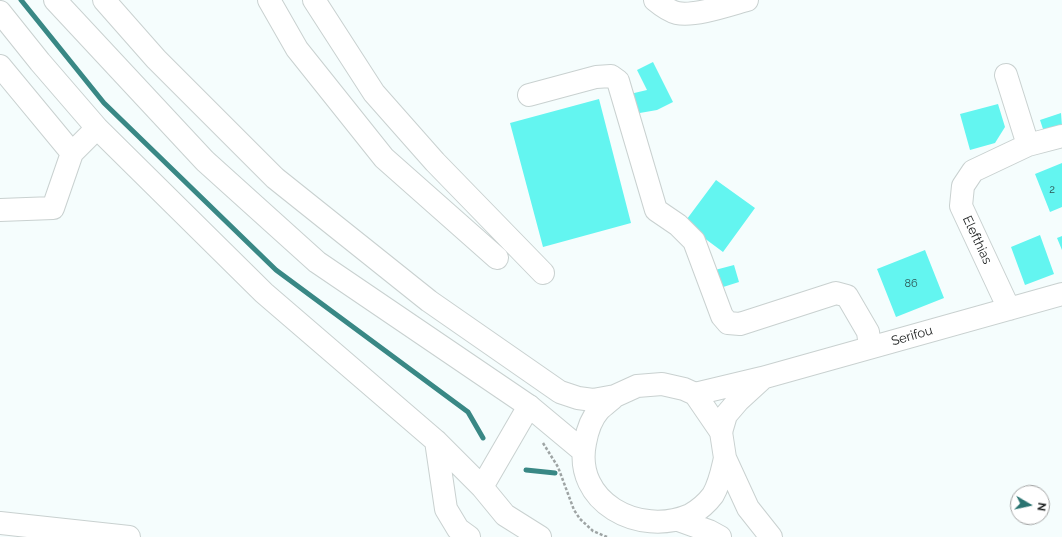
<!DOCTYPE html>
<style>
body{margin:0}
#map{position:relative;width:1062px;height:537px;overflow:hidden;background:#f5fdfd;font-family:Raleway,sans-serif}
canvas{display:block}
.north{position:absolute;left:1010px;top:485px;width:40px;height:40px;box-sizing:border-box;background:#fff;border:1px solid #a3a4a4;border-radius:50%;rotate:99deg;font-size:11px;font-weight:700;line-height:16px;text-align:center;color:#191c1c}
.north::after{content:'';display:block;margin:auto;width:14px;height:18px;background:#2a7471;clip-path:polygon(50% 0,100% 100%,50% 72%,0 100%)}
</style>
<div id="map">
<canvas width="1062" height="537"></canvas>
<div class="north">N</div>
</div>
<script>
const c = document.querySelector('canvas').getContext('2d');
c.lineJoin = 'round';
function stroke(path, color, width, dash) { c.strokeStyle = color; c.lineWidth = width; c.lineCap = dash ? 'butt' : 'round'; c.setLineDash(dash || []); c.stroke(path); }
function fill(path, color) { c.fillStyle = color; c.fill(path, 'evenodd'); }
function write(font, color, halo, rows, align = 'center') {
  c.font = font + ' Raleway,sans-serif'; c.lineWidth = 3; c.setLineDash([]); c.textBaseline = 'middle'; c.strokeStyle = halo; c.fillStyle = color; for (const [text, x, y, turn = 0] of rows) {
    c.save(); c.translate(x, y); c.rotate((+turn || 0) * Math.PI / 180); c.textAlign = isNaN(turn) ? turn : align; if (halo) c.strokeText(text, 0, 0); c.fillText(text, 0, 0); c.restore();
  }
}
stroke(new Path2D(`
 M 21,0 L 104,103 L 276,270 L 468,412 L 483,438
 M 526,470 L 555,473`), '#398885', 5);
fill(new Path2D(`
 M 653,62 L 673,102 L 657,110 L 634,114 L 630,94 L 647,90 L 637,70 Z
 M 599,99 L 631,223 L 543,247 L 510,123 Z
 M 998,104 L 1005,127 L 995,143 L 970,150 L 960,114 Z
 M 1061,113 L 1062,126 L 1044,132 L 1040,120 Z
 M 1062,163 L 1062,207 L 1050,212 L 1035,174 Z
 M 716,180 L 755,208 L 723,252 L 684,223 Z
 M 1040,235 L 1054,274 L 1025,285 L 1011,247 Z
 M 1062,236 L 1062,250 L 1057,238 Z
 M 925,250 L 944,298 L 896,317 L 877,269 Z
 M 734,265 L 739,282 L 720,288 L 715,270 Z`), '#63f5f0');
const minor = new Path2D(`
 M 269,0 L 297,49 L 384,158 L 497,258
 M 314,0 L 374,93 L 435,162 L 543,273
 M 655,0 C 661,5 669,11 677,13 C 694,17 729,5 747,0
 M 0,12 L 40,62 L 97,128 L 264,293 L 436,441 L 482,487 L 505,515 L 540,537
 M 0,66 L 72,153
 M 1006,75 L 1028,145
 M 529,95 L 596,77 L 611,76 L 618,81 L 656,210 L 678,225 L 694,241 L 722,316 L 728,323 L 740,324 L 836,293 L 847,296 L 868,332 L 870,347
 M 0,210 L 53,208 L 72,153 L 97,128
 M 1009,309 L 961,206 L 963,186 L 973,171 L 1028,145 L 1062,136
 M 695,394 L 762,378 L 1062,294
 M 721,432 L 726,415 L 738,401 L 762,379
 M 436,441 L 446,509 L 458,529 L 469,537
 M 482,487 L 529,406
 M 0,523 L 129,537`);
const major = new Path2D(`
 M 55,0 L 205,161 L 317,262 L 529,406 L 583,451
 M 104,0 L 156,59 L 275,178 L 429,301 L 560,392 L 578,398 L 593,400 L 615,396 L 637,386 L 662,384 L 684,389 L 695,394 L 721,432 L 725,458 L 748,508 L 771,537
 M 615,396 C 610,401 604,405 599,410 C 591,419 587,432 585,443 C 573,502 639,537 690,515 C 699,510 707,503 713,495 C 720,483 722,471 725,458
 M 681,521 L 709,531 L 720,537`);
stroke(minor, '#c9d1d0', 24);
stroke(major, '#c9d1d0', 24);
stroke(new Path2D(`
 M 543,443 L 558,467 L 574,510 L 580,519 L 593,531 L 607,537`), '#9ea4a4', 2.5, [3, 2]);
stroke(minor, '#fff', 22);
stroke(major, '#fff', 22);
write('11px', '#2c5251', null, [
 ["2",1052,190],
 ["86",911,284]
]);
write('13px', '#191c1c', '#fff', [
 ["Elefthias",977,240,65],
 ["Serifou",912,336,-16]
]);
</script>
